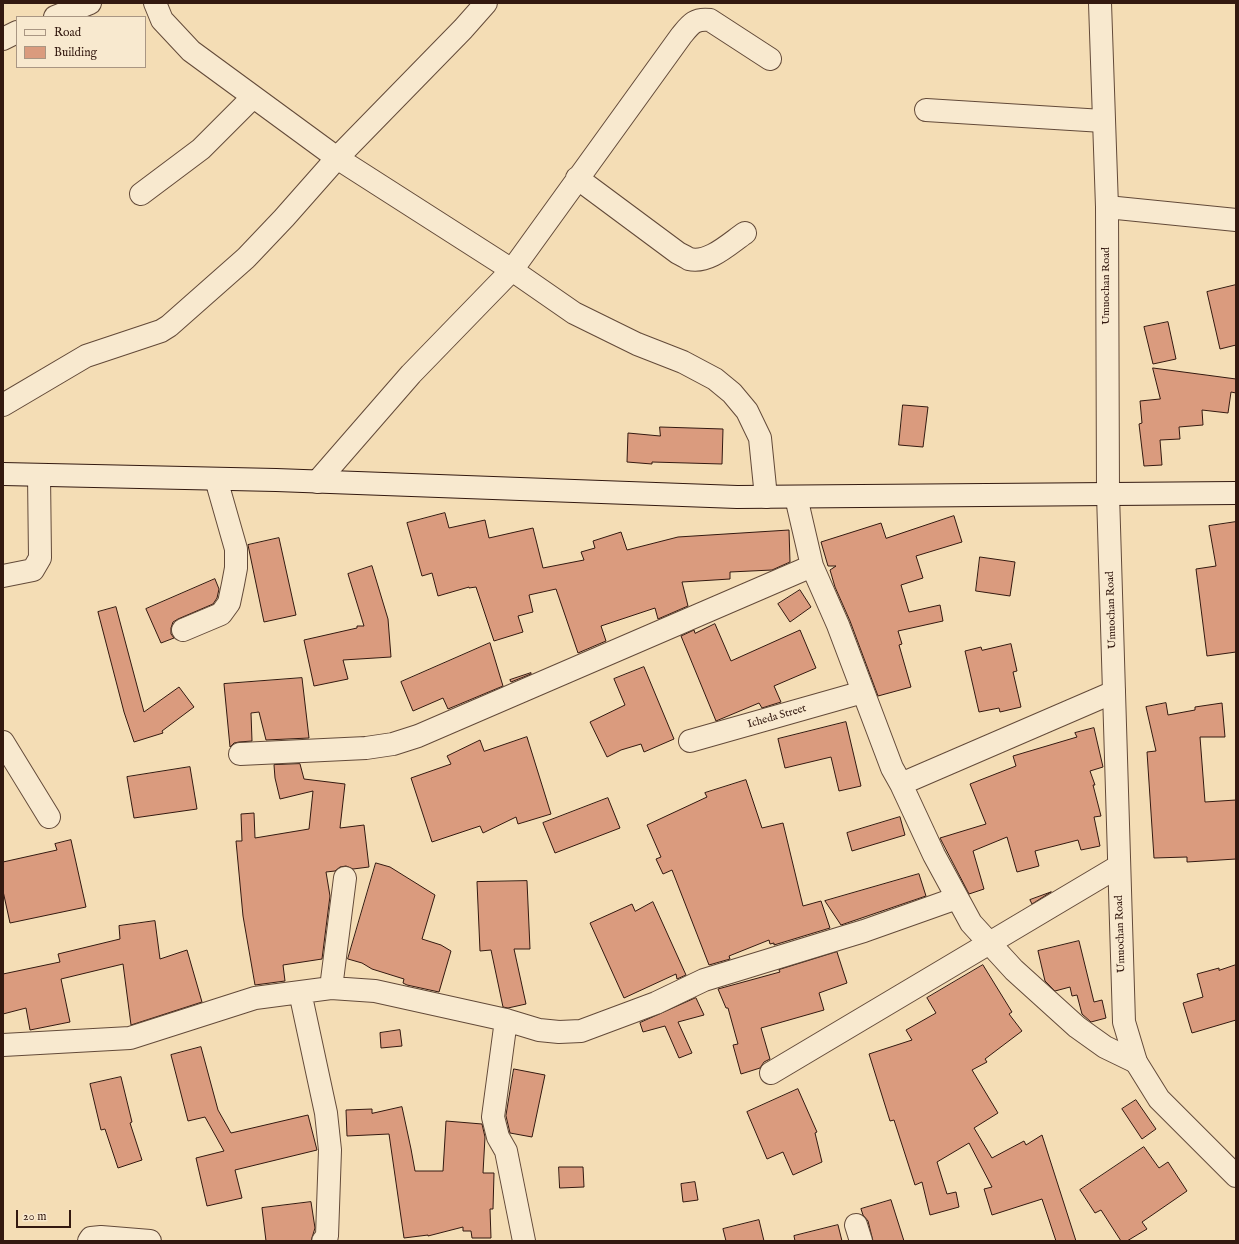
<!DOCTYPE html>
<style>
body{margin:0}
#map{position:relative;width:1239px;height:1244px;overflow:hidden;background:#f4ddb5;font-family:"IM FELL English",serif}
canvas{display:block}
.frame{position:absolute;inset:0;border:4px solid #331910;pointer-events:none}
.legend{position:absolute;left:16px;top:16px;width:130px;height:52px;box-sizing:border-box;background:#f8e9cf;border:1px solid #a99683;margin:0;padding:5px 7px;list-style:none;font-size:12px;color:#331910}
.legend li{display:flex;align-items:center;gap:8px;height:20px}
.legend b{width:20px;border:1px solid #a99683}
.scale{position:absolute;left:16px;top:1210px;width:55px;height:18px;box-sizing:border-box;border:2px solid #331910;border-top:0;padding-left:5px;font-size:12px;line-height:14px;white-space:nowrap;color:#331910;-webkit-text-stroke:3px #f8e9cf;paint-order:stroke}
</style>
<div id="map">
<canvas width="1239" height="1244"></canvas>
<div class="frame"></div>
<ul class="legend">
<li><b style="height:5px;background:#f8e9cf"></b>Road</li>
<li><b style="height:11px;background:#da9b7e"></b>Building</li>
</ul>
<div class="scale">20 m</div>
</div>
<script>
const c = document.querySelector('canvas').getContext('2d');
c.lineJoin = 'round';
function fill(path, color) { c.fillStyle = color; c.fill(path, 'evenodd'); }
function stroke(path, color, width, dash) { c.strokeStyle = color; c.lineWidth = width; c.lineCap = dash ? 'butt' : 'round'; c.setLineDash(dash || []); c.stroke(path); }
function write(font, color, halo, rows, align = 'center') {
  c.font = font + ' "IM FELL English",serif'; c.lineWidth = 4; c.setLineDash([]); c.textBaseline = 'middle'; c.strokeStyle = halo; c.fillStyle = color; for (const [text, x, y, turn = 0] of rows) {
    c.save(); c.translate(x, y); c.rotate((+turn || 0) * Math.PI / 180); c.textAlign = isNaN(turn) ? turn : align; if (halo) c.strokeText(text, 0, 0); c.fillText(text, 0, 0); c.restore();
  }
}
const building = new Path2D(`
 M 1236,285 L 1236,345 L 1220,349 L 1207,292 Z
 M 1168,322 L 1176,359 L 1153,364 L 1144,327 Z
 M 1153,368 L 1236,379 L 1236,393 L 1231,392 L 1228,413 L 1202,410 L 1203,425 L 1179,427 L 1180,439 L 1160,440 L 1162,465 L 1144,466 L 1139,424 L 1142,423 L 1140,401 L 1160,399 Z
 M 903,405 L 928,407 L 923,447 L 899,445 Z
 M 660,427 L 723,429 L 722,464 L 652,462 L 652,464 L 627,462 L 628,433 L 660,436 Z
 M 445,513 L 449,528 L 485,520 L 489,538 L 533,528 L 543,568 L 584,560 L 581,552 L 595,548 L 593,541 L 621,532 L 627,550 L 678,537 L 789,530 L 790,562 L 772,570 L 730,572 L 730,579 L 682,582 L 688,606 L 658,619 L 655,608 L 601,626 L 606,641 L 578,653 L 556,589 L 529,595 L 533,612 L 518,616 L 523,632 L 494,641 L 476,587 L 469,588 L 469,587 L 438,596 L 432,573 L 422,576 L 407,523 Z
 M 954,516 L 962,542 L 916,556 L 923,578 L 901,585 L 909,612 L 940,605 L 943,621 L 898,631 L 902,644 L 899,645 L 911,687 L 878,696 L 850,621 L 835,587 L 830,570 L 836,566 L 828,566 L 821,542 L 881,523 L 886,538 Z
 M 1236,522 L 1236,652 L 1207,656 L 1196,569 L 1216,566 L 1209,526 Z
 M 279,538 L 296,615 L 264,622 L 248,545 Z
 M 980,557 L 1015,562 L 1010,596 L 976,591 Z
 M 372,566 L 388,619 L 391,657 L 343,660 L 348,679 L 314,686 L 304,640 L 357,628 L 357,626 L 364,626 L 348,574 Z
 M 215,579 L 219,589 L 217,598 L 213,604 L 178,619 L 173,622 L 171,628 L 171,634 L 174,638 L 161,643 L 146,609 Z
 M 800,590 L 811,607 L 790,622 L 778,604 Z
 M 116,607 L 144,712 L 179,687 L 194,707 L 162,731 L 163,733 L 134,742 L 124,712 L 98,612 Z
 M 715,624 L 731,661 L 800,630 L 816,668 L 774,686 L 781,702 L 762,708 L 759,703 L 716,721 L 681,636 L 694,630 L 695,633 Z
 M 490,643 L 503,686 L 448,709 L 443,698 L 413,711 L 401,682 Z
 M 1011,644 L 1017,671 L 1013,672 L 1021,707 L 1000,712 L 999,708 L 979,712 L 965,651 L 981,647 L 982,650 Z
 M 644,667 L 674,739 L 644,752 L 641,744 L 621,750 L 607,757 L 590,722 L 625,705 L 614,679 Z
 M 531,673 L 531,674 L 511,682 L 510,680 Z
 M 302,678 L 309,738 L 266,740 L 259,712 L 251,713 L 252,741 L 239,742 L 234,743 L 230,747 L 224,684 Z
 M 1166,703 L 1168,715 L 1195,710 L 1195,707 L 1222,703 L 1225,737 L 1200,737 L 1205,802 L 1236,800 L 1236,859 L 1187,862 L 1187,857 L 1154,858 L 1147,752 L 1156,751 L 1146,707 Z
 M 846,722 L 861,786 L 839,791 L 831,757 L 785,768 L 778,739 Z
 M 1094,728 L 1103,767 L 1090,771 L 1095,785 L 1093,785 L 1101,816 L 1094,817 L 1100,846 L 1081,850 L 1078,840 L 1035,851 L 1039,866 L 1017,872 L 1007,837 L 973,851 L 984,889 L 969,894 L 940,838 L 986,824 L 970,784 L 1016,766 L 1013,756 L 1077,737 L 1075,733 Z
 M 527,737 L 551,814 L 518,824 L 516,817 L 483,833 L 480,826 L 432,842 L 411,778 L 451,764 L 447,756 L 480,740 L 484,751 Z
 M 300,764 L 304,779 L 345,784 L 340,828 L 364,825 L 369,867 L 353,869 L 346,866 L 340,867 L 335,871 L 326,872 L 330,896 L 322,959 L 283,965 L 285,981 L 255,985 L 243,916 L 236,841 L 242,841 L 241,814 L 254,813 L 255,838 L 309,829 L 313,791 L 280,799 L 275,778 L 274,765 Z
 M 190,767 L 197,809 L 134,818 L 127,777 Z
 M 746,780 L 762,828 L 783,823 L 803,906 L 821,901 L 830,928 L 774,945 L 774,943 L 770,944 L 769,940 L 729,956 L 730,959 L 709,965 L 672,870 L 663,874 L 656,859 L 661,857 L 647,825 L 707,797 L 705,793 Z
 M 608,798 L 620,828 L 555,853 L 543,823 Z
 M 900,817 L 905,835 L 852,851 L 847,833 Z
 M 71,840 L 86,907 L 10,923 L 3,891 L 3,862 L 57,850 L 55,844 Z
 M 376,863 L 390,867 L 435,895 L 422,939 L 441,945 L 451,951 L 439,992 L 407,985 L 403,983 L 404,979 L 372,969 L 362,963 L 348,959 Z
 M 919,874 L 926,896 L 841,925 L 825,901 Z
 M 527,881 L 530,949 L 514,949 L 526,1004 L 508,1008 L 503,1007 L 491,950 L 480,951 L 477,882 Z
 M 1051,892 L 1032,904 L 1030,900 Z
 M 653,902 L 686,975 L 677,979 L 676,974 L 624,998 L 590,923 L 632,904 L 635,911 Z
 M 155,921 L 160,959 L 187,950 L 202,1002 L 131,1025 L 123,964 L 61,979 L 70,1022 L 30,1030 L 26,1008 L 3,1014 L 3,974 L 60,962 L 58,954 L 120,939 L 119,926 Z
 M 1079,941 L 1094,1002 L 1102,1000 L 1106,1018 L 1091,1022 L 1082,1014 L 1077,995 L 1072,996 L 1070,987 L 1055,991 L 1045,981 L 1038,951 Z
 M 837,952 L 847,983 L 819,993 L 824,1010 L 761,1028 L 770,1059 L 764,1062 L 760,1068 L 741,1074 L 733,1045 L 738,1044 L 728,1008 L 726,1008 L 718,989 L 780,972 L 779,970 Z
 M 983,965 L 1012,1012 L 1009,1014 L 1022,1031 L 985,1059 L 987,1062 L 972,1070 L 998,1113 L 974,1128 L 992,1158 L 1024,1141 L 1026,1145 L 1042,1135 L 1076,1241 L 1056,1241 L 1042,1199 L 992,1215 L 984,1189 L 992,1187 L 969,1143 L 937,1162 L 947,1194 L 956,1192 L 959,1207 L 930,1215 L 922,1182 L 915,1185 L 894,1120 L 890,1121 L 869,1054 L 912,1040 L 906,1030 L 936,1013 L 927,998 Z
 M 1236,965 L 1236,1020 L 1192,1033 L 1183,1003 L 1203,997 L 1197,974 L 1219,968 L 1219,970 Z
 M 696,998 L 704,1015 L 678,1022 L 692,1053 L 679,1058 L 665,1026 L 643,1032 L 640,1023 Z
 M 400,1030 L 402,1046 L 381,1048 L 380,1033 Z
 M 201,1047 L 218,1110 L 231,1133 L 308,1115 L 317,1150 L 235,1170 L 242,1198 L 207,1206 L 196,1158 L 224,1151 L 205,1117 L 188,1121 L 171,1055 Z
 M 514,1069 L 545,1075 L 532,1137 L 510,1133 L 506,1116 Z
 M 121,1077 L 132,1122 L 130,1123 L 142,1160 L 118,1168 L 105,1129 L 101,1130 L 90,1084 Z
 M 798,1089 L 817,1132 L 815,1133 L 822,1162 L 793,1175 L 783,1152 L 767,1159 L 747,1112 Z
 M 1136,1100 L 1156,1129 L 1142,1139 L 1122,1109 Z
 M 402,1107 L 411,1149 L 415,1171 L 443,1171 L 446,1121 L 482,1124 L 485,1137 L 483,1173 L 494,1173 L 493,1209 L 490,1209 L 491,1238 L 472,1238 L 471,1231 L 463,1231 L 463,1227 L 428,1236 L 428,1235 L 404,1238 L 389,1134 L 347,1136 L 346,1110 L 372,1109 L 372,1113 Z
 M 1144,1147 L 1159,1168 L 1168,1162 L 1187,1191 L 1142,1222 L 1147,1229 L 1127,1241 L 1121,1241 L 1101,1210 L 1095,1213 L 1080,1190 Z
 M 559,1167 L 583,1167 L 584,1187 L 560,1188 Z
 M 695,1182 L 698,1200 L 683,1202 L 681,1184 Z
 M 891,1200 L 904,1241 L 873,1241 L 868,1221 L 863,1215 L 861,1209 Z
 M 311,1202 L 315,1228 L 311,1241 L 266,1241 L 262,1208 Z
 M 759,1220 L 764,1241 L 726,1241 L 723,1229 Z
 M 838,1225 L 842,1241 L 795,1241 L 794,1236 Z`);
fill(building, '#da9b7e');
stroke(building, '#331910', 1);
const minor = new Path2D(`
 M 155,3 L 162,20 L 191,51 L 337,158 L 512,270 L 574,313 L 637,344 L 683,362 L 715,379 L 732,393 L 747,411 L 760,438 L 766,497
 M 55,17 L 90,3
 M 3,39 L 17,32
 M 926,110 L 1103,121
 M 577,178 L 678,253 C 682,255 686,257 689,259 C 709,264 730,243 745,233
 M 141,194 L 201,149 L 253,97
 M 1107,207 L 1236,220
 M 3,405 L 86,356 L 161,331 L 169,326 L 246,258 L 284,218 L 337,158 L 463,29 L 486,3
 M 317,482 L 411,374 L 512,270 L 681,36 C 690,25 694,18 710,20 L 770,59
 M 796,497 L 812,566 L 838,625 L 892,768 L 901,784 L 934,855 L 971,923 L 1014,970 L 1077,1027 L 1105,1047 L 1136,1062
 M 3,576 L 33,570 L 40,558 L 39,475
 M 183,630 L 221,614 L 229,603 L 233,584 L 236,568 L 236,549 L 216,479
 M 690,741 L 863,692
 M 3,742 L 49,817
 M 240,754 L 366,748 L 393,744 L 418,736 L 812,566
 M 901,784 L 1114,692
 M 331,988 L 345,878
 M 300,992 L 326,1113 L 330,1150 L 327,1236 L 323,1241
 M 506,1020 L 493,1117 L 498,1137 L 506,1151 L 524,1241
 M 3,1045 L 130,1038 L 255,998 L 331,988 L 375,991 L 506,1020 L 539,1030 L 559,1032 L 581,1031 L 656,1003 L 704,980 L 864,931 L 957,898
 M 771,1073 L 1119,866
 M 856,1225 L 861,1241
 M 89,1241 L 91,1238 L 101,1237 L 150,1241`);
const tertiary = new Path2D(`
 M 1100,3 L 1107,207 L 1108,494 L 1124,1022 L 1136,1062 L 1159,1099 L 1236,1176`);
const secondary = new Path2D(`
 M 3,474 L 276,480 L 737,497 L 1236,493`);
stroke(minor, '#634a39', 24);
stroke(tertiary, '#634a39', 24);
stroke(secondary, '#331910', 24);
stroke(minor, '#f8e9cf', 22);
stroke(tertiary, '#f8e9cf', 22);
stroke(secondary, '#f8e9cf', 22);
write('11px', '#331910', '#f8e9cf', [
 ["Umuochan Road",1107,286,-90],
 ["Umuochan Road",1112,610,-92],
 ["Icheda Street",777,717,-16],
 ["Umuochan Road",1121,934,-92]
]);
</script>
